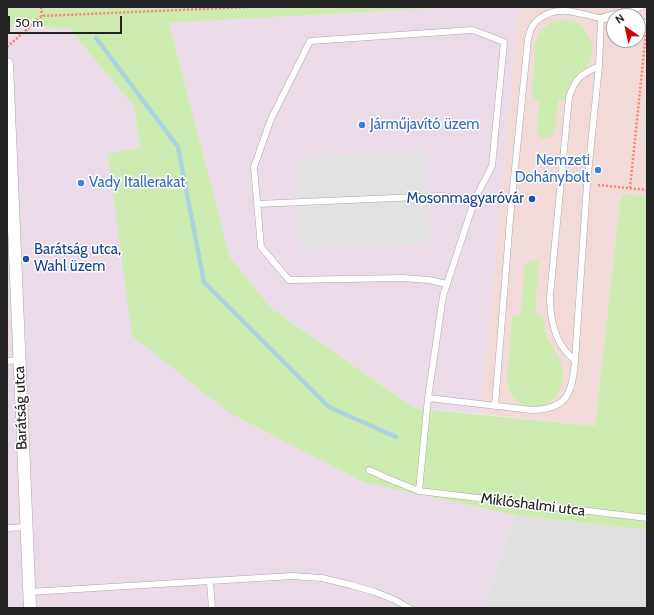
<!DOCTYPE html>
<meta charset="utf-8">
<style>
body{margin:0}
#map{position:relative;width:654px;height:615px;overflow:hidden;background:#f2efe9;font-family:Cabin,sans-serif}
canvas{display:block}
.frame{position:absolute;inset:0;border:8px solid #222;pointer-events:none}
.north{position:absolute;left:606px;top:8px;width:40px;height:40px;box-sizing:border-box;background:#fff;border:1px solid #a7a7a7;border-radius:50%;rotate:326deg;font-size:11px;font-weight:700;line-height:16px;text-align:center;color:#222}
.north::after{content:'';display:block;margin:auto;width:14px;height:18px;background:#d40000;clip-path:polygon(50% 0,100% 100%,50% 72%,0 100%)}
.scale{position:absolute;left:8px;top:16px;width:114px;height:18px;box-sizing:border-box;border:2px solid #222;border-top:0;padding-left:5px;font-size:12px;line-height:14px;white-space:nowrap;color:#222;-webkit-text-stroke:3px #fff;paint-order:stroke}
</style>
<div id="map">
<canvas width="654" height="615"></canvas>
<div class="frame"></div>
<div class="north">N</div>
<div class="scale">50 m</div>
</div>
<script>
const c = document.querySelector('canvas').getContext('2d');
c.lineJoin = 'round';
function fill(path, color) { c.fillStyle = color; c.fill(path, 'evenodd'); }
function stroke(path, color, width, dash) { c.strokeStyle = color; c.lineWidth = width; c.lineCap = dash ? 'butt' : 'round'; c.setLineDash(dash || []); c.stroke(path); }
function write(font, color, halo, rows, align = 'center') {
  c.font = font + ' Cabin,sans-serif'; c.lineWidth = 3; c.setLineDash([]); c.textBaseline = 'middle'; c.strokeStyle = halo; c.fillStyle = color; for (const [text, x, y, turn = 0] of rows) {
    c.save(); c.translate(x, y); c.rotate((+turn || 0) * Math.PI / 180); c.textAlign = isNaN(turn) ? turn : align; if (halo) c.strokeText(text, 0, 0); c.fillText(text, 0, 0); c.restore();
  }
}
fill(new Path2D(`
 M 515,515 L 647,530 L 647,608 L 485,608 Z`), '#e0dfdf');
fill(new Path2D(`
 M 519,7 L 647,7 L 647,196 L 621,195 L 595,426 L 481,414 ZM 614,16 L 638,16 L 638,40 L 614,40 ZM 591,58 L 589,65 L 570,84 L 565,99 L 559,99 L 555,132 L 537,132 L 539,102 ZM 539,263 L 534,315 L 542,316 L 547,337 L 557,352 L 561,364 L 563,378 L 562,385 L 551,401 L 546,404 L 535,407 L 523,405 L 515,399 L 511,394 L 507,383 L 507,377 L 512,316 L 518,315 L 521,311 Z`), '#f2dad9');
fill(new Path2D(`
 M 456,7 L 519,7 L 481,414 L 414,408 L 271,308 L 230,257 L 169,23 Z
 M 7,27 L 69,28 L 134,107 L 140,147 L 109,154 L 231,414 L 365,483 L 515,515 L 485,608 L 7,608 Z`), '#ebdbe8');
fill(new Path2D(`
 M 7,7 L 456,7 L 169,23 L 230,257 L 271,308 L 414,408 L 595,426 L 621,194 L 647,196 L 647,530 L 515,515 L 365,483 L 231,414 L 132,336 L 108,154 L 140,147 L 134,107 L 69,28 L 7,27 Z
 M 562,20 L 574,21 L 582,26 L 589,37 L 593,47 L 591,58 L 589,64 L 570,84 L 565,100 L 559,99 L 555,132 L 551,137 L 547,138 L 541,138 L 537,132 L 539,102 L 532,96 L 535,44 C 539,30 548,21 562,20 Z
 M 535,260 L 539,263 L 535,314 L 542,316 C 544,322 545,330 547,337 C 549,341 553,346 555,350 C 560,358 563,367 563,376 C 563,408 521,419 509,389 C 504,379 508,366 509,355 C 510,342 511,329 512,316 L 518,315 L 521,311 L 525,264 L 530,261 Z`), '#cdebb0');
fill(new Path2D(`
 M 647,87 L 647,149 L 642,149 Z
 M 426,153 L 430,243 L 300,249 L 296,158 Z`), '#e2e2e2');
stroke(new Path2D(`
 M 96,38 L 178,147 L 204,282 L 329,407 L 396,437`), '#aad3df', 4.5);
const lane = new Path2D(`
 M 604,17 L 641,7
 M 638,22 L 647,23
 M 257,204 L 441,196 L 475,199
 M 7,361 L 19,360
 M 575,361 C 571,357 567,353 564,349 C 553,334 550,314 550,296 L 569,97 C 576,77 580,75 599,66
 M 428,398 L 443,296 L 475,199 L 492,166 L 504,42 L 473,30 L 310,41 L 271,119 L 254,167 L 261,247 L 289,280 L 402,278 L 429,280 L 447,284
 M 495,406 L 510,219 L 528,39 C 529,35 530,31 532,27 C 537,18 550,11 561,11 C 568,10 576,13 583,14 C 593,17 603,19 614,20
 M 369,470 L 389,479 L 419,491 L 647,518
 M 419,491 L 428,398 L 532,410 C 568,409 572,393 575,361 L 587,184 L 599,66 L 601,18
 M 7,528 L 26,527
 M 210,582 L 212,608
 M 29,592 L 292,576 L 322,578 L 351,585 L 375,592 L 395,600 L 409,608`);
const street = new Path2D(`
 M 7,64 L 30,608`);
stroke(lane, '#a9a9a9', 7);
stroke(street, '#a9a9a9', 13);
stroke(new Path2D(`
 M 41,7 L 42,16
 M 7,47 L 42,16 L 248,7
 M 598,185 L 647,190
 M 630,188 L 646,32`), '#fa8072', 2.5, [2, 2]);
stroke(lane, '#fff', 6);
stroke(street, '#fff', 12);
for (const [x, y, r, color] of [
 [362,125,4,"#3f7fe0"],
 [598,170,4,"#3f7fe0"],
 [81,183,4,"#3f7fe0"],
 [532,199,4,"#1a4fb4"],
 [26,259,4,"#1a4fb4"]
]) { const dot = new Path2D(); dot.arc(x, y, r, 0, 2 * Math.PI); c.fillStyle = color; c.fill(dot); stroke(dot, '#fff', 1.5); }
write('15px', '#366cbe', '#fff', [
 ["Járműjavító üzem",370,125],
 ["Nemzeti",590,161,"right"],
 ["Dohánybolt",590,178,"right"],
 ["Vady Itallerakat",89,183]
], 'left');
write('15px', '#164399', '#fff', [
 ["Mosonmagyaróvár",524,199],
 ["Barátság utca,",34,250,"left"],
 ["Wahl üzem",34,267,"left"]
], 'right');
write('15px', '#222', '#fff', [
 ["Barátság utca",21,408,-92],
 ["Miklóshalmi utca",533,505,7]
]);
</script>
